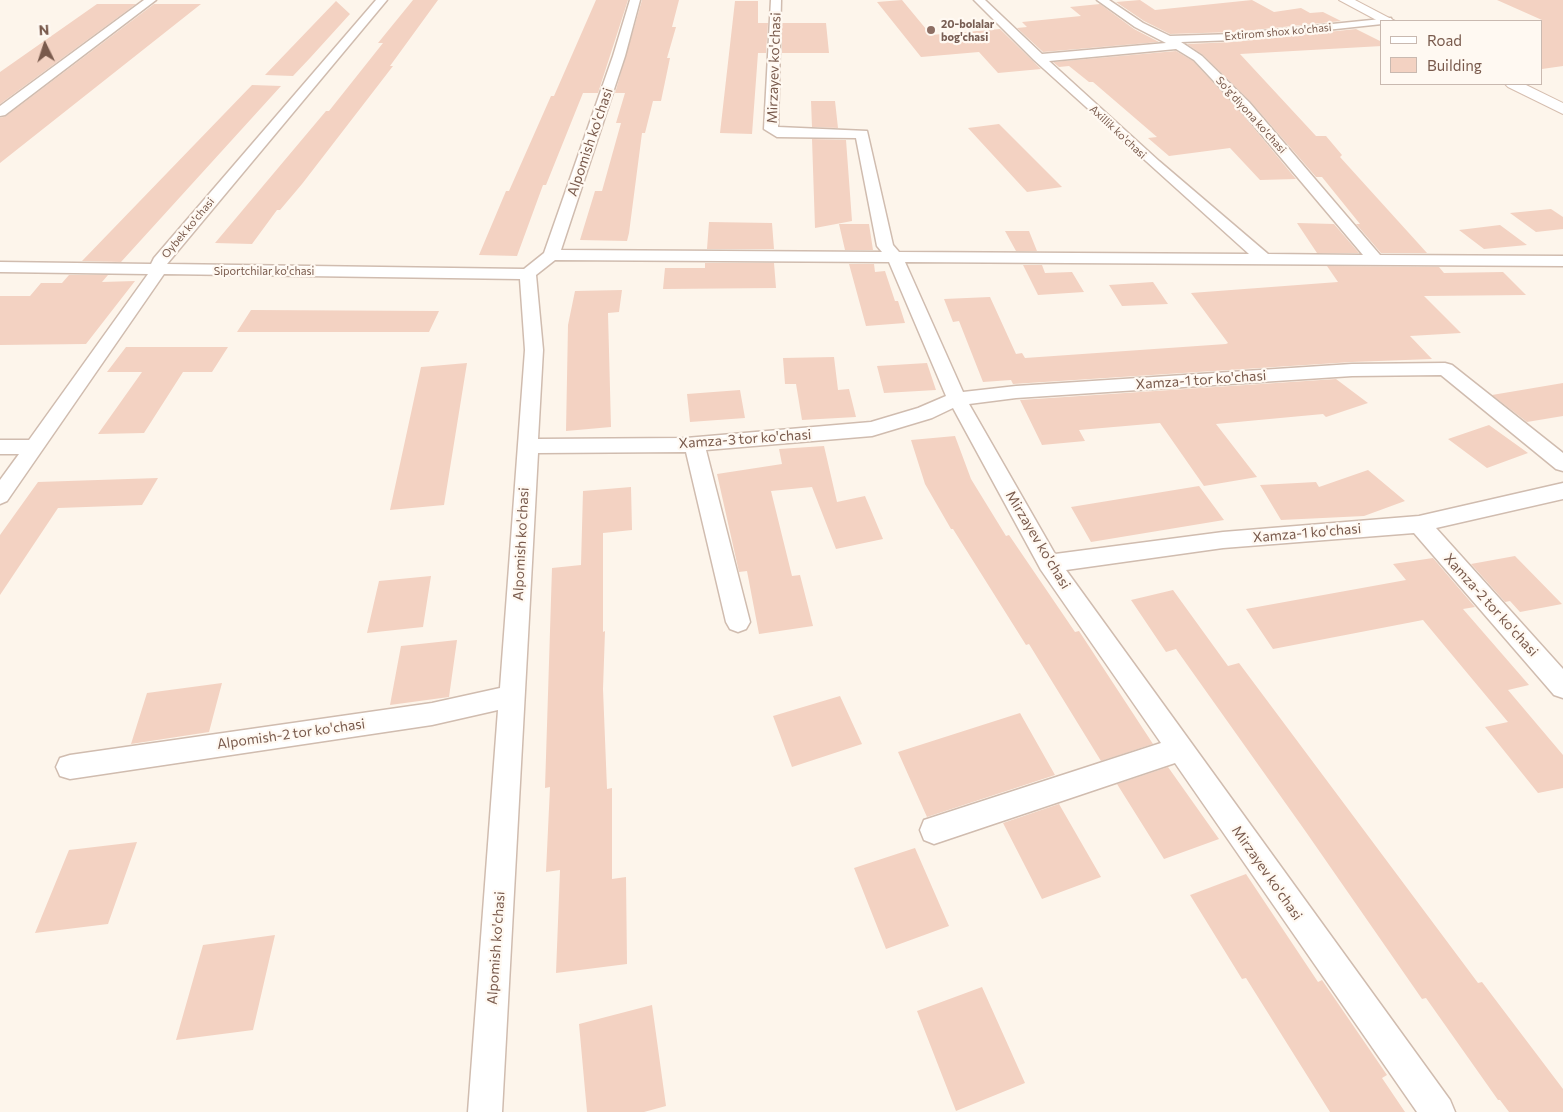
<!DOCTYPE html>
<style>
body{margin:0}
#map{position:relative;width:1563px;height:1112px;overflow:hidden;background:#fdf5eb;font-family:Commissioner,sans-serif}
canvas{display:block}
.legend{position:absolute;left:1380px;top:20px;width:162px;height:65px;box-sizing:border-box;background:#fff9f2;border:1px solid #c9b9b0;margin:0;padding:6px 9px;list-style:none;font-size:15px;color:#795a4c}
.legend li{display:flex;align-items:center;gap:10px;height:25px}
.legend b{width:25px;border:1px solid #c9b9b0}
.north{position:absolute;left:20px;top:20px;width:50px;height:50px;-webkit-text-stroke:4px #fff9f2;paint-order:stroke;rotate:356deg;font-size:14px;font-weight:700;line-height:20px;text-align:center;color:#795a4c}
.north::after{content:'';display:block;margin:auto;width:18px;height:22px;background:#795a4c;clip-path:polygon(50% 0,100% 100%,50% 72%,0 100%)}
</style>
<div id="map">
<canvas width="1563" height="1112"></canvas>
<ul class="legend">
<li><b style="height:6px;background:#fff"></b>Road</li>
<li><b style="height:14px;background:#f3d2c2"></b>Building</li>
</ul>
<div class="north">N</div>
</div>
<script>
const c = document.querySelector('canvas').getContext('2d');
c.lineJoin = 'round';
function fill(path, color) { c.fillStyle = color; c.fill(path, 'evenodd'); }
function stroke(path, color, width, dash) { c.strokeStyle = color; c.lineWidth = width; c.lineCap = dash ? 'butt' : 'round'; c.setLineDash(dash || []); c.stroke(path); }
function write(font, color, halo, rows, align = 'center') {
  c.font = font + ' Commissioner,sans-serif'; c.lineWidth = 4.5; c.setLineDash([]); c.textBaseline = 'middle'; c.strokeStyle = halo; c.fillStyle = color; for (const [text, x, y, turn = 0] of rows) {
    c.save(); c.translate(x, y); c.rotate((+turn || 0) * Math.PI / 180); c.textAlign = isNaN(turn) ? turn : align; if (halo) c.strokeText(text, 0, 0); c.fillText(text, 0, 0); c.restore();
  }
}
fill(new Path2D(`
 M 413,0 L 438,0 L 390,66 L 393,66 L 302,184 L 280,210 L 277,210 L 252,244 L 215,243 L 326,111 L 329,111 L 383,43 L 378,43 Z
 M 596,0 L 628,0 L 598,93 L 583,93 L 546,185 L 543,185 L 517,256 L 479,255 L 506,191 L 509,191 L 551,96 L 554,96 Z
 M 642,0 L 679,0 L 672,27 L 676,27 L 667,58 L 670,58 L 661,101 L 653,101 L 645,133 L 642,133 L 629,233 L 627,241 L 580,240 L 595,191 L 602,191 L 621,123 L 616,123 L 625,93 L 615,93 Z
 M 902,0 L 931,35 L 1000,29 L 1041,69 L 998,73 L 979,52 L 921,57 L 877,2 Z
 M 1140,0 L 1155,10 L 1252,0 L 1274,12 L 1301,8 L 1310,13 L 1323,12 L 1341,21 L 1234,32 L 1170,34 L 1144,21 L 1116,2 Z
 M 1497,0 L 1563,0 L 1563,66 L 1542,69 L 1542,20 Z
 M 336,1 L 350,14 L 310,58 L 293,76 L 265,75 Z
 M 735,1 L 758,1 L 758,23 L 768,23 L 766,53 L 758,53 L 752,134 L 720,133 Z
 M 97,4 L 136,4 L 0,104 L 0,72 Z
 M 154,4 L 201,4 L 0,163 L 0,118 L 6,116 Z
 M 1100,4 L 1134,29 L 1159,42 L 1043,52 L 1017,28 L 1027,27 L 1022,22 L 1081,16 L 1070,7 Z
 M 782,23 L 826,23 L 829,53 L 782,53 Z
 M 1356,29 L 1382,42 L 1382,46 L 1240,54 L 1316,136 L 1326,136 L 1342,155 L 1340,157 L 1427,253 L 1381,253 L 1356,224 L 1360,224 L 1322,177 L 1316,177 L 1250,101 L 1203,55 L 1187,44 L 1234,42 Z
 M 1176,51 L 1193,61 L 1238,109 L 1296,179 L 1260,180 L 1230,148 L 1169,156 L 1148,138 L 1157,137 L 1093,82 L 1089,82 L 1069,66 L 1059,67 L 1053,62 Z
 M 252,85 L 281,86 L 121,262 L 82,261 Z
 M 811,101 L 835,101 L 838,128 L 812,127 Z
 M 999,124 L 1062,187 L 1027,192 L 968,128 Z
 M 812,139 L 846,140 L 852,221 L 815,228 Z
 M 1551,209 L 1563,217 L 1563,229 L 1536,232 L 1510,213 Z
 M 709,222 L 772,223 L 774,249 L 707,249 Z
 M 1297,223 L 1334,224 L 1359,253 L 1317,253 Z
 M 839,224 L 869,224 L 873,250 L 845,250 Z
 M 1500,225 L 1527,245 L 1484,249 L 1459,230 Z
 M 1005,231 L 1029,231 L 1037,251 L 1016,251 Z
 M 705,263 L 774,263 L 776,288 L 663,289 L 665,268 L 705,268 Z
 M 849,264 L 874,264 L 875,272 L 885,271 L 895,301 L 898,301 L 905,323 L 866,326 Z
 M 1023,265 L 1042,265 L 1045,273 L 1072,272 L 1084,292 L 1038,295 Z
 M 1327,266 L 1439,267 L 1444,273 L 1503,272 L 1526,295 L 1424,296 L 1461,333 L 1410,336 L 1432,359 L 1352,362 L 1013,384 L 1011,380 L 983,382 L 959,321 L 953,322 L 944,299 L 990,297 L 1016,354 L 1022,353 L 1025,358 L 1226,344 L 1228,343 L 1191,293 L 1338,282 Z
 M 69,275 L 108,275 L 102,282 L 135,281 L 86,344 L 0,345 L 0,296 L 30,296 L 41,283 L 62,283 Z
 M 1153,282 L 1168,304 L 1122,306 L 1109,285 Z
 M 622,290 L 619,312 L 608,313 L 611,427 L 566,431 L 568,325 L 575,291 Z
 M 251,310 L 439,311 L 429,332 L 237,332 Z
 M 126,347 L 228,347 L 212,372 L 183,372 L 144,433 L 98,434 L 142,372 L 107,372 Z
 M 834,357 L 838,390 L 849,389 L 856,417 L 802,420 L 796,384 L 785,384 L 783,358 Z
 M 467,363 L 444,505 L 390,510 L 421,367 Z
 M 927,363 L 936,390 L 884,393 L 877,366 Z
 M 1336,379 L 1368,403 L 1326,417 L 1323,414 L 1216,424 L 1257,477 L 1204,486 L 1160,423 L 1079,430 L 1085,441 L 1042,445 L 1020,400 Z
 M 1563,383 L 1563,416 L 1527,422 L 1492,395 Z
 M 740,390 L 745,418 L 690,422 L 687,394 Z
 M 1489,425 L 1528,453 L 1487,468 L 1448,439 Z
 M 955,436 L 971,479 L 1006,536 L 1009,535 L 1075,632 L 1079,631 L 1153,744 L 1101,761 L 1029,644 L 1026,645 L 953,529 L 951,529 L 925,484 L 911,440 Z
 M 824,446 L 837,502 L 865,496 L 883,539 L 836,549 L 812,487 L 771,491 L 792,576 L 800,575 L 813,626 L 759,634 L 747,571 L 739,572 L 717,474 L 782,464 L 779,449 Z
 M 1368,470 L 1405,501 L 1364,516 L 1281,520 L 1260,485 L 1316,482 L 1319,487 Z
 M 158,478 L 142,505 L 58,508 L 0,595 L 0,535 L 38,482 Z
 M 1199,486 L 1224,520 L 1091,542 L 1071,507 Z
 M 631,487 L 632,530 L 603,533 L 603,632 L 605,631 L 603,689 L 607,789 L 612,788 L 612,879 L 626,877 L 627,964 L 556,973 L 560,870 L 546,872 L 550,787 L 545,788 L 552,568 L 581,565 L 583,491 Z
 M 1515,556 L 1562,604 L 1520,612 L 1510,601 L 1505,602 L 1471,564 Z
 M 1433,558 L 1475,607 L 1463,609 L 1529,685 L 1508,690 L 1563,755 L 1563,788 L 1538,793 L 1485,727 L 1508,722 L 1423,620 L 1273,649 L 1246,609 L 1406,580 L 1393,564 Z
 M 431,576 L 423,627 L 367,633 L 379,581 Z
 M 1173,590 L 1228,666 L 1239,663 L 1478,983 L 1482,982 L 1563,1089 L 1563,1112 L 1509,1112 L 1500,1100 L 1498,1100 L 1426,998 L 1422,999 L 1306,832 L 1176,649 L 1166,652 L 1131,600 Z
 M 457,640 L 449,697 L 390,705 L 401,646 Z
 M 222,683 L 209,732 L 131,744 L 147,693 Z
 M 840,696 L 862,744 L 792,767 L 773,716 Z
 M 1020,713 L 1055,775 L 927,817 L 898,752 Z
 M 1168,767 L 1219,839 L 1164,859 L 1117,784 Z
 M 1059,804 L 1101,877 L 1042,899 L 1003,823 Z
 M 137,842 L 108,924 L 35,933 L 69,850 Z
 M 915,848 L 949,926 L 886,949 L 854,868 Z
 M 1246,874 L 1318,982 L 1322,980 L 1387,1075 L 1382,1078 L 1405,1112 L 1330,1112 L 1246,978 L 1242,979 L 1190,895 Z
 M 275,935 L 253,1030 L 176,1040 L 203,945 Z
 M 982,987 L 1025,1083 L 956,1111 L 917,1011 Z
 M 652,1005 L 666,1106 L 644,1112 L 587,1112 L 579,1024 Z`), '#f3d2c2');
const street = new Path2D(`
 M 144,0 L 156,0 L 5,115 L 0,116 L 0,106 Z
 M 376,0 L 387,0 L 167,264 L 524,269 L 544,253 L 613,56 L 630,0 L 640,0 L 625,56 L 561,250 L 882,252 L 877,246 L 856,138 L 777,137 L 764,129 L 771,0 L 781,0 L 778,127 L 867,131 L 893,245 L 899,252 L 1249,254 L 1034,60 L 974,0 L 985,0 L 1042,54 L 1166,43 L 1135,27 L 1097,0 L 1109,0 L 1143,23 L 1170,36 L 1234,34 L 1391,18 L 1392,21 L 1382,21 L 1382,24 L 1234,40 L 1181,42 L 1202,56 L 1249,102 L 1380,255 L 1563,256 L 1563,266 L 905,262 L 963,392 L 1016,386 L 1352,364 L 1445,363 L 1452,365 L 1563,453 L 1563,471 L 1556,469 L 1441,375 L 1352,376 L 1016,398 L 969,404 L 1055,554 L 1223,532 L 1419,516 L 1563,483 L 1563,499 L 1436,528 L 1563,669 L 1563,698 L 1554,695 L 1414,533 L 1223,548 L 1066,570 L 1450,1100 L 1455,1112 L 1417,1112 L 1175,763 L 934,844 L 924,840 L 920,830 L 924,820 L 1161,743 L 1041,570 L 953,408 L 932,418 L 872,436 L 706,450 L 750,622 L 746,629 L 738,632 L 730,629 L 726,622 L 686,452 L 538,453 L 502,1112 L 468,1112 L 498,710 L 432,725 L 70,779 L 60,776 L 56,767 L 60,758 L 70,755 L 432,703 L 500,688 L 525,350 L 520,279 L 164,274 L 7,501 L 0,504 L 0,480 L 19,454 L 0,454 L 0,440 L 29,440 L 148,274 L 0,272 L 0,262 L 151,264 L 154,258 ZM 1176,49 L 1194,60 L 1239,108 L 1363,255 L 1268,254 L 1159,161 L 1049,61 ZM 555,260 L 889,262 L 946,396 L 918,408 L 871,422 L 686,438 L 538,439 L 543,350 L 536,275 Z`);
const secondary = new Path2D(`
 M 1339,0 L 1355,0 L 1395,21 L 1382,21 L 1382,23 Z
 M 1505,84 L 1524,84 L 1563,103 L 1563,114 L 1508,87 Z`);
stroke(street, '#d0bcaf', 3);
stroke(secondary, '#d6beaf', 2);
fill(street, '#fff');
fill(secondary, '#fff');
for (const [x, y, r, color] of [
 [931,30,5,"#8d6e63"]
]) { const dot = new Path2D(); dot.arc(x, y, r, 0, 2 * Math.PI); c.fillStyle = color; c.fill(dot); stroke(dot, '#fff9f2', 2); }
write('bold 11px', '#785e54', '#fff9f2', [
 ["20-bolalar",941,24],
 ["bog'chasi",941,37]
], 'left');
write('11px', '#795a4c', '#fff9f2', [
 ["Extirom shox ko'chasi",1278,32,-5],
 ["So'g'diyona ko'chasi",1251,115,48],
 ["Axillik ko'chasi",1118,132,43],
 ["Oybek ko'chasi",188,228,-50],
 ["Siportchilar ko'chasi",264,271]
]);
write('14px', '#795a4c', '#fff9f2', [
 ["Mirzayev ko'chasi",774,68,-88],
 ["Alpomish ko'chasi",590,142,-71],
 ["Xamza-1 tor ko'chasi",1201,380,-4],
 ["Xamza-3 tor ko'chasi",745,439,-4],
 ["Xamza-1 ko'chasi",1307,533,-5],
 ["Mirzayev ko'chasi",1038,540,59],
 ["Alpomish ko'chasi",521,544,-87],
 ["Xamza-2 tor ko'chasi",1491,605,48],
 ["Alpomish-2 tor ko'chasi",291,734,-8],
 ["Mirzayev ko'chasi",1267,873,55],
 ["Alpomish ko'chasi",496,948,-86]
]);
</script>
